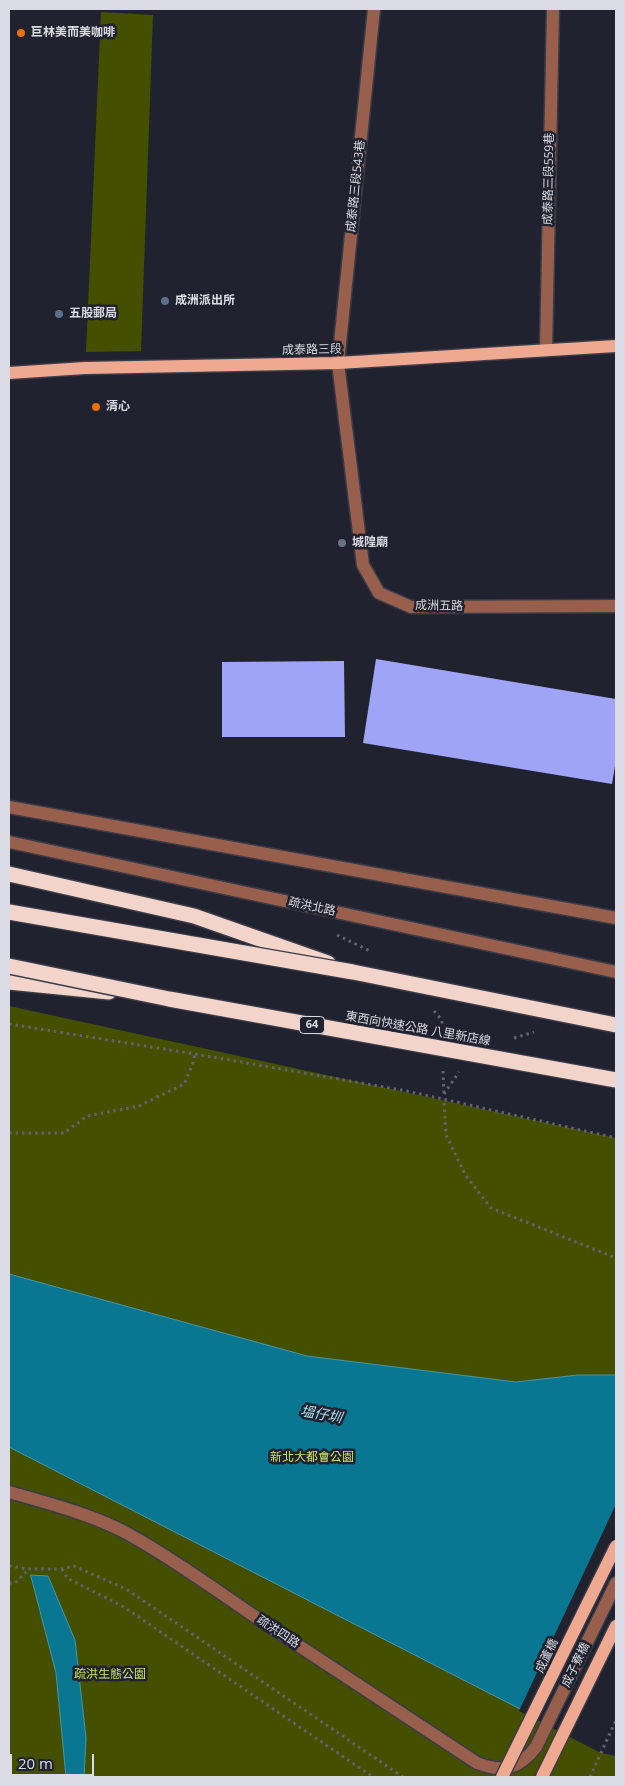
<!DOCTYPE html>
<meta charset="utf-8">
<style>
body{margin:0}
#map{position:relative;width:625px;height:1786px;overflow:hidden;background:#21222f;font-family:"Open Sans",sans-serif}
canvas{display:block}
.frame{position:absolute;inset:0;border:10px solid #dadbe4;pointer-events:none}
.scale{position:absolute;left:10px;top:1754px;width:84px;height:22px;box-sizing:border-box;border:2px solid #dadbe4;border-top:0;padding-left:6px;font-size:15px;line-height:18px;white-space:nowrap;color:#dadbe4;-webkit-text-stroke:4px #21222f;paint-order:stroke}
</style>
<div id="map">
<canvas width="625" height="1786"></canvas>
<div class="frame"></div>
<div class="scale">20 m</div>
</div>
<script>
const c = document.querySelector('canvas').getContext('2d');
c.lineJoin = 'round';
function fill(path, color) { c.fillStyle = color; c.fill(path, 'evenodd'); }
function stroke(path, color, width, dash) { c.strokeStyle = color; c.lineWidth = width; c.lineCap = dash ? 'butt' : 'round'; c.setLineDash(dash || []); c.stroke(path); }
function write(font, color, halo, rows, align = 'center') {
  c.font = font + ' "Open Sans","Noto Sans TC",sans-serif'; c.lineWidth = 5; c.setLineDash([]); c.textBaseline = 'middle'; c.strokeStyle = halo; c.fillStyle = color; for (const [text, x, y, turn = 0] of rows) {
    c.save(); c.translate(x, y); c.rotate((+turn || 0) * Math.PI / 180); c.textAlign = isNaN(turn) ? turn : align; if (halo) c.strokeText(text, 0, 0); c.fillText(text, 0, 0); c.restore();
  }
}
fill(new Path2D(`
 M 101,12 L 153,15 L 141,351 L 86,352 Z
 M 9,1006 L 616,1138 L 616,1777 L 9,1777 Z`), '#454f00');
const water = new Path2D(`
 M 9,1274 L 307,1356 L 516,1382 L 578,1375 L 616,1375 L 616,1754 L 602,1751 L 9,1447 Z
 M 31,1575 L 48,1576 L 75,1640 L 86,1738 L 84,1777 L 66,1777 L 56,1673 Z`);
fill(water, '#097792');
stroke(water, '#4895ab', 1);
fill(new Path2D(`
 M 616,1504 L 616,1756 L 601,1753 L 519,1711 Z`), '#21222f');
fill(new Path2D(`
 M 376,659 L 616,699 L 616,760 L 612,784 L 363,743 Z
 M 344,661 L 345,737 L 222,737 L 222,662 Z`), '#a0a4f6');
const minor = new Path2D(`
 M 374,9 L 338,363 L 363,565 L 379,593 L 411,607 L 616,606
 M 546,350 L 553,9
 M 9,807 L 616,918
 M 9,842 L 616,972
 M 9,1492 C 47,1503 95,1515 130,1535 C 179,1562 225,1597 272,1628 C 340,1673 409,1718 477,1763 C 503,1773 519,1769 536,1747 L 616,1583`);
const major = new Path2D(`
 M 9,373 L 85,368 L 338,363 L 616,346
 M 542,1777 L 616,1626`);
const highway = new Path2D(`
 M 9,874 L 194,916 L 328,963
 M 9,982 L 109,992`);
stroke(minor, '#3b3c48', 15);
stroke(major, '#3b3c48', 15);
stroke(highway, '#3b3c48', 18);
stroke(new Path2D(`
 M 337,935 L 372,952
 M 434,1011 L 442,1020 L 442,1027
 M 9,1024 L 195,1054 L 407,1091 L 616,1138
 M 514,1038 L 534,1032
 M 443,1071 L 444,1095
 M 444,1094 L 459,1072
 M 444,1103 L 446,1135 L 466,1176 L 491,1208 L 616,1258
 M 9,1133 L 64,1133 L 87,1116 L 139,1106 L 184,1084 L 192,1066 L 195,1054
 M 9,1566 L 28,1569 L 62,1569 L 74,1566 L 126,1589 L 403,1777
 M 62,1569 L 67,1578 L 124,1607 L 373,1777
 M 9,1583 L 15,1583 L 28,1570
 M 590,1777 L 616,1720`), '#62636e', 3, [2.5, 4]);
stroke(minor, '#985f4c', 12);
stroke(major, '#f0a991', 12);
stroke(highway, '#f2d4ca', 15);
const majorBridge = new Path2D(`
 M 502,1777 L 616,1546`);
const highwayBridge = new Path2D(`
 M 9,912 L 353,972 L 616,1025
 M 9,966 L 169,999 L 616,1080`);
stroke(majorBridge, '#3b3c48', 15, []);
stroke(highwayBridge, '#3b3c48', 18, []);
stroke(majorBridge, '#f0a991', 12);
stroke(highwayBridge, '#f2d4ca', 15);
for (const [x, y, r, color] of [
 [21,33,5,"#e8710a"],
 [165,301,5,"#5c6f8a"],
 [59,314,5,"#5c6f8a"],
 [96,407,5,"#e8710a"],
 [342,543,5,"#6b7280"]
]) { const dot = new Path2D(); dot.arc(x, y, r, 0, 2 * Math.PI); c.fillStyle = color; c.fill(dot); stroke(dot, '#21222f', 2); }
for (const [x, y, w] of [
 [312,1025,25]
]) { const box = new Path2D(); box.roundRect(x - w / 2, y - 8.5, w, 17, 4); c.fillStyle = '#21222f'; c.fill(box); stroke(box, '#dadbe4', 1); }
write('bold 11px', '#dadbe4', null, [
 ["64",312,1025]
]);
write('bold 12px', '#dadbe4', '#21222f', [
 ["巨林美而美咖啡",31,33],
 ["成洲派出所",175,301],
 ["五股郵局",69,314],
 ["清心",106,407],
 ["城隍廟",352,543]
], 'left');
write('12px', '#dadbe4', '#21222f', [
 ["成泰路三段559巷",549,179,-89],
 ["成泰路三段543巷",356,186,-84],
 ["成泰路三段",312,350,-1],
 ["成洲五路",439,606,1],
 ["疏洪北路",312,907,12],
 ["東西向快速公路 八里新店線",418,1029,10],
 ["疏洪四路",278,1632,33],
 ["成蘆橋",547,1656,-64],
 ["成子寮橋",576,1665,-64]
]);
write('12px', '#cbe167', '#21222f', [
 ["新北大都會公園",312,1458],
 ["疏洪生態公園",110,1675]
]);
write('italic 14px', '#ace0f3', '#21222f', [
 ["塭仔圳",321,1415,10]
]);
</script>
